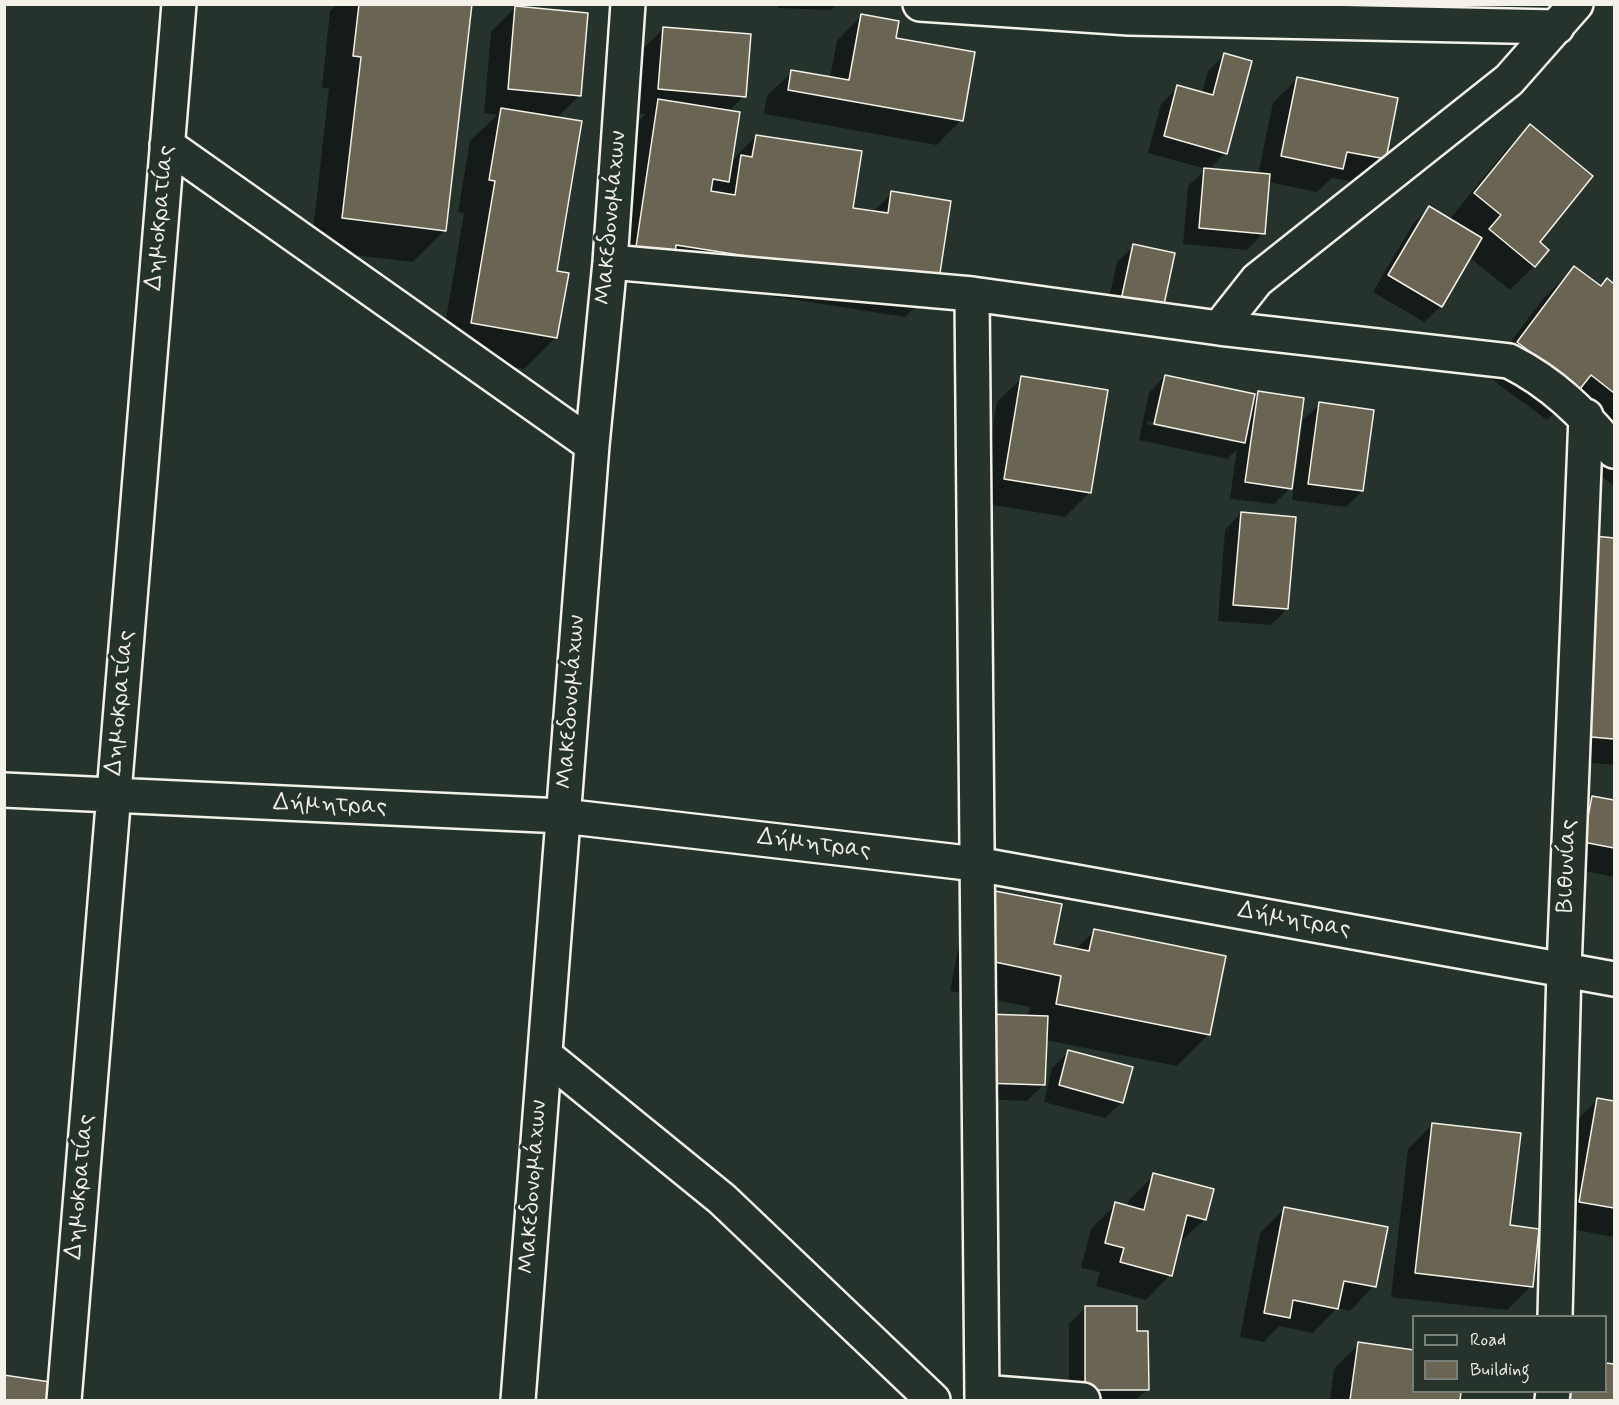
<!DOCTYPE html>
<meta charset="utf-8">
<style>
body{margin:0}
#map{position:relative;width:1619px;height:1405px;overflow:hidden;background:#26332d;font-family:Mynerve,sans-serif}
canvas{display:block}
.frame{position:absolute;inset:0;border:6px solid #f4f1e8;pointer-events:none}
.legend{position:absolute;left:1412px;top:1315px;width:195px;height:78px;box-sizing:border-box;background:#26332d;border:2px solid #787f78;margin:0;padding:8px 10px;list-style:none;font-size:18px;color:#f4f1e8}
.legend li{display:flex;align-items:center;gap:12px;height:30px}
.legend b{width:30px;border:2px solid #787f78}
</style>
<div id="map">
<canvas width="1619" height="1405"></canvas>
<div class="frame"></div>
<ul class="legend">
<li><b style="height:8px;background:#26332d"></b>Road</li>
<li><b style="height:16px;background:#696552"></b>Building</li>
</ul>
</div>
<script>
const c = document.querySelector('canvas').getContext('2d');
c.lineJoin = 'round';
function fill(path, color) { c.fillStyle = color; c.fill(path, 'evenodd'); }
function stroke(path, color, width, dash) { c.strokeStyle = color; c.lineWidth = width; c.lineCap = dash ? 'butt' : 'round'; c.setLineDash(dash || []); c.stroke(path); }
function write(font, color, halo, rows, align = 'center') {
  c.font = font + ' Mynerve,sans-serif'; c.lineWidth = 6; c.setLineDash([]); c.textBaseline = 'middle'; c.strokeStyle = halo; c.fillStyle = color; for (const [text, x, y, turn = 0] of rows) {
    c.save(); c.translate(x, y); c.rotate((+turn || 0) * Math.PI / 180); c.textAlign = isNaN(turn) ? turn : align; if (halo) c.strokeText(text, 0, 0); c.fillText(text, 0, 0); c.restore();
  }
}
fill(new Path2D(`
 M 337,4 L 471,4 L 445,230 L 413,262 L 311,250 L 329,88 L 322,88 L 330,11 Z
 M 779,4 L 837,4 L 831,10 L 778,8 Z
 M 515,8 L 579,96 L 556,119 L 556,337 L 524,369 L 440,355 L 464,213 L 458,212 L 470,141 L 497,115 L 484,113 L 491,32 Z
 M 861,16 L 894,40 L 961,120 L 937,145 L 764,114 L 767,96 L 792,72 L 830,78 L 837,41 Z
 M 664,28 L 744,96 L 729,111 L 731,162 L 756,136 L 851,209 L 872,213 L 892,193 L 937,285 L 905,317 L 649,277 L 642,285 L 604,279 L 627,133 L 646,114 L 634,113 L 639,53 Z
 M 1225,55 L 1225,153 L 1208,170 L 1258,175 L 1273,103 L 1297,79 L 1385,159 L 1360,183 L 1332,178 L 1317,192 L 1268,182 L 1263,233 L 1247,250 L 1183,244 L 1188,186 L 1206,169 L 1148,153 L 1161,104 L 1178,87 L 1202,94 L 1208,71 Z
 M 1530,126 L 1538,242 L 1534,266 L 1510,290 L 1469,257 L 1441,306 L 1424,322 L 1373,292 L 1413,224 L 1429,208 L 1449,220 L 1505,151 Z
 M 1134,246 L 1173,254 L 1104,321 L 1117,262 Z
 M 1574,268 L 1600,287 L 1607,280 L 1614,285 L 1614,486 L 1593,470 L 1560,407 L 1547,420 L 1486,375 L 1542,300 Z
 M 1165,376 L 1252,399 L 1259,393 L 1290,488 L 1274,504 L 1230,499 L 1237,449 L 1227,459 L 1139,440 L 1149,393 ZM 1147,421 L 1233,439 L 1233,442 L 1147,424 Z
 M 1022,378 L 1090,492 L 1065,517 L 981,503 L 997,402 Z
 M 1320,404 L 1362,491 L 1346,507 L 1292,500 L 1303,420 Z
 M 1241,513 L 1287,609 L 1271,625 L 1218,621 L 1225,530 Z
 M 1595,538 L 1614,539 L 1614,765 L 1556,760 Z
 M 1593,797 L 1614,802 L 1614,877 L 1560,866 L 1568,822 Z
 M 995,892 L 1052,946 L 1075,950 L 1094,931 L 1209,1034 L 1177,1066 L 1045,1040 L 1044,1084 L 1027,1101 L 966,1098 L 1028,1017 L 1030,1007 L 950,991 L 963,924 Z
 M 1069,1052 L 1122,1102 L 1105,1118 L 1044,1102 L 1052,1068 Z
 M 1597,1100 L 1614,1103 L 1614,1237 L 1555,1226 L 1573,1124 Z
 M 1432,1125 L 1509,1227 L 1531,1286 L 1507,1310 L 1391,1297 L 1408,1149 Z
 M 1154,1175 L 1205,1219 L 1179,1243 L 1170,1275 L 1146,1300 L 1096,1286 L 1100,1272 L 1081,1268 L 1091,1229 L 1116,1204 L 1127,1207 L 1129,1200 Z
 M 1285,1208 L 1374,1286 L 1350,1311 L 1337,1308 L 1313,1333 L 1279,1326 L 1264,1342 L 1240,1337 L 1260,1233 Z
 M 1086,1307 L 1136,1333 L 1147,1390 L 1136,1400 L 1069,1400 L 1069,1324 Z
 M 1359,1344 L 1414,1392 L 1460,1392 L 1458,1400 L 1330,1400 L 1334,1369 Z
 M 1606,1364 L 1614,1365 L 1614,1400 L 1549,1400 L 1553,1392 L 1606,1392 Z
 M 4,1376 L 49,1383 L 46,1400 L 4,1400 Z`), '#0007');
const building = new Path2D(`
 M 359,4 L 472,4 L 446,231 L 342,218 L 361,57 L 353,56 Z
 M 515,6 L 588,13 L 581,96 L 508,89 Z
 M 861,14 L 899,21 L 896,38 L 975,52 L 963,121 L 788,90 L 791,70 L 849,80 Z
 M 663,27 L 751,34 L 746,97 L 658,89 Z
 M 1224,53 L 1252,61 L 1227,154 L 1164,136 L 1177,85 L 1213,95 Z
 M 1297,77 L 1398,98 L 1386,159 L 1347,152 L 1343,169 L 1281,156 Z
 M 658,99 L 740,112 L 729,182 L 713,179 L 711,191 L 735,195 L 741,155 L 752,157 L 756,135 L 862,151 L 853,208 L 888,213 L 891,191 L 951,201 L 938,286 L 676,245 L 675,254 L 636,247 Z
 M 501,108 L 582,121 L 557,271 L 569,273 L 557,338 L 471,323 L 495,181 L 489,180 Z
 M 1530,124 L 1593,176 L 1540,242 L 1549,250 L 1535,267 L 1489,229 L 1501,215 L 1474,193 Z
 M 1204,168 L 1270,174 L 1265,234 L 1199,228 Z
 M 1429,206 L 1482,238 L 1442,307 L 1388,275 Z
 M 1133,244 L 1175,253 L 1162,314 L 1120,305 Z
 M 1574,266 L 1601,286 L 1607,278 L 1614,284 L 1614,393 L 1591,375 L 1580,389 L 1517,342 Z
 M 1165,375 L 1255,394 L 1245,443 L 1154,424 Z
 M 1021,376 L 1108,390 L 1091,493 L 1004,479 Z
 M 1258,391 L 1304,398 L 1292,489 L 1245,482 Z
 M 1319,402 L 1374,410 L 1363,491 L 1308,484 Z
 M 1241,512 L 1296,517 L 1288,609 L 1233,605 Z
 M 1594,536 L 1614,538 L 1614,739 L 1580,736 Z
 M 1592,796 L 1614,800 L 1614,848 L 1583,842 Z
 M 995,891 L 1062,904 L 1054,944 L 1089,951 L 1094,929 L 1226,956 L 1210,1035 L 1056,1004 L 1061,976 L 981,959 Z
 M 984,1014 L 1048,1016 L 1045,1085 L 982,1083 Z
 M 1068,1050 L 1133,1067 L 1123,1103 L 1059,1085 Z
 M 1597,1098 L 1614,1101 L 1614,1208 L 1579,1202 Z
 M 1432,1123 L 1521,1133 L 1510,1225 L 1539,1229 L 1533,1287 L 1415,1273 Z
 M 1153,1173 L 1214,1189 L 1206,1220 L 1187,1215 L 1172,1276 L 1120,1262 L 1124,1248 L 1105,1243 L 1115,1202 L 1144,1210 Z
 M 1284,1207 L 1388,1227 L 1376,1287 L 1344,1281 L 1338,1309 L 1293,1300 L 1290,1318 L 1264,1313 Z
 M 1085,1306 L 1137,1306 L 1137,1331 L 1148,1331 L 1149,1390 L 1085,1390 Z
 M 1358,1342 L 1414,1350 L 1414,1392 L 1461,1392 L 1460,1400 L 1350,1400 Z
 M 1606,1363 L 1614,1364 L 1614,1400 L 1563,1400 L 1564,1392 L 1606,1392 Z
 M 4,1375 L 50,1382 L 47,1400 L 4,1400 Z`);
fill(building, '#696552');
stroke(building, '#f4f1e8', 1.5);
const minor = new Path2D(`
 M 920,4 L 1129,18
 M 1111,4 L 1129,18 L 1557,27
 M 167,145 L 592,445
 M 610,262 L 972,294 L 1219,328 L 1509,361 C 1553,383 1584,414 1614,451
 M 972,294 L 982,1400
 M 1219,328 L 1257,280 L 1509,80 L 1576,4
 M 4,790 L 563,816 L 976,864 L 1614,979
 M 545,1055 L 722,1199 L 933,1400
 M 1555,1316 L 1564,969 L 1586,416
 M 982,1392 L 1083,1400
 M 64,1400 L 179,4
 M 518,1400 L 592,445 L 610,262 L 628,4
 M 1552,1400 L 1553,1392`);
stroke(minor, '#f4f1e8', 38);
stroke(minor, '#26332d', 33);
write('24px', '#f4f1e8', '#26332d', [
 ["Δημοκρατίας",161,218,-85],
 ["Μακεδονομάχων",612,218,-85],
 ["Μακεδονομάχων",572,702,-86],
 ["Δημοκρατίας",121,703,-85],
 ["Δήμητρας",330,806,2],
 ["Δήμητρας",814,845,7],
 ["Βιθυνίας",1568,866,-88],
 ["Δήμητρας",1294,921,10],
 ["Δημοκρατίας",81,1187,-85],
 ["Μακεδονομάχων",534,1187,-86]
]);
</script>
